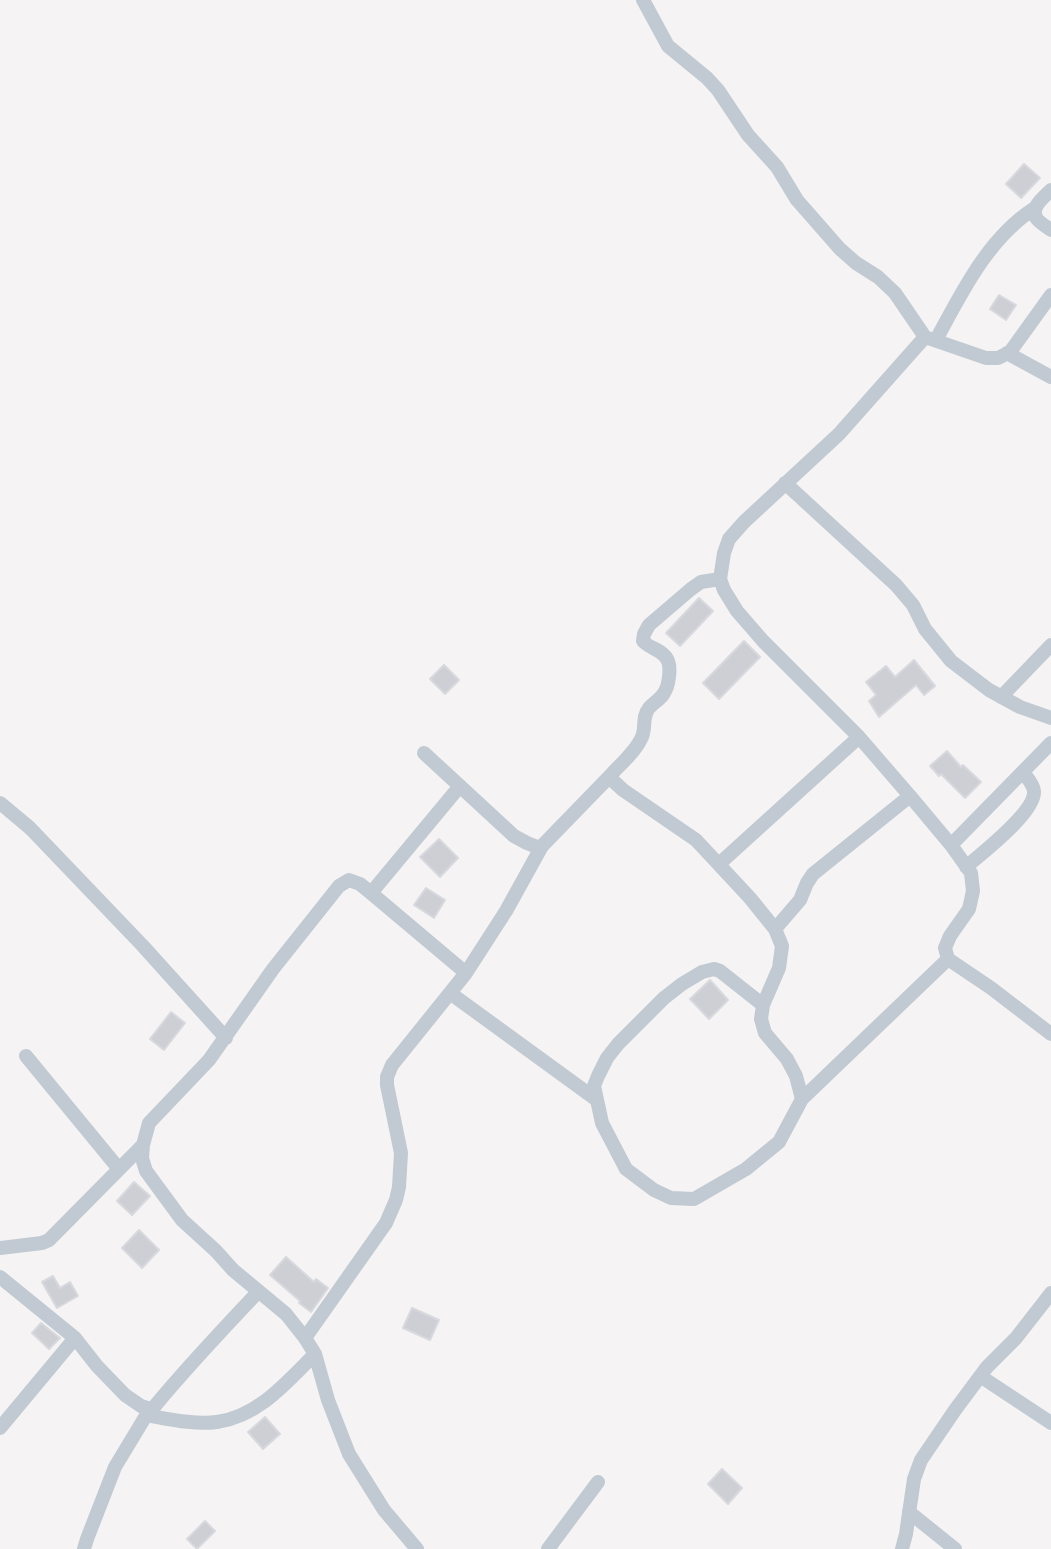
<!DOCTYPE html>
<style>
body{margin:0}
canvas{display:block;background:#f5f3f3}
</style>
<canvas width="1051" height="1549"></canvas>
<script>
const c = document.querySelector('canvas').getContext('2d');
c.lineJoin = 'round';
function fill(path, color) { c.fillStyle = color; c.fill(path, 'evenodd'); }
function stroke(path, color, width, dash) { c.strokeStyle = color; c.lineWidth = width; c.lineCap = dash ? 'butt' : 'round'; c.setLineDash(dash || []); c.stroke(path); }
const building = new Path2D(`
 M 1024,164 L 1040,178 L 1021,198 L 1006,184 Z
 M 999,295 L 1016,305 L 1006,320 L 990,309 Z
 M 699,598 L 713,611 L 680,646 L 666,633 Z
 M 744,641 L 760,657 L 719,699 L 703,683 Z
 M 914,660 L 935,686 L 924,695 L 916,685 L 879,717 L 869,701 L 876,695 L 866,682 L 886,666 L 895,677 Z
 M 444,665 L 459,680 L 445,694 L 430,679 Z
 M 947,751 L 961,767 L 963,765 L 981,782 L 965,798 L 941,774 L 939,776 L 930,766 Z
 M 439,839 L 458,858 L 440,877 L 420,857 Z
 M 426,888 L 445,900 L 434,918 L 414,905 Z
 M 710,980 L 728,1000 L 709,1019 L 690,999 Z
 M 171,1012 L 185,1023 L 164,1050 L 150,1039 Z
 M 134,1182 L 150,1196 L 132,1215 L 117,1201 Z
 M 139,1230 L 159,1250 L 142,1268 L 122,1248 Z
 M 286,1257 L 314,1282 L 316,1279 L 328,1288 L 311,1312 L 299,1303 L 300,1301 L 270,1275 Z
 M 53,1276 L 60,1288 L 70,1282 L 78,1296 L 57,1308 L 42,1282 Z
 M 412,1308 L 439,1320 L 430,1340 L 403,1328 Z
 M 41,1323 L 60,1338 L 49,1349 L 32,1333 Z
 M 265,1417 L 280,1434 L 263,1449 L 248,1432 Z
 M 722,1469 L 742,1488 L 728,1504 L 708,1484 Z
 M 205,1521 L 215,1531 L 197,1549 L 187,1539 Z`);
fill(building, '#cdcfd5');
stroke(building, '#d7d9de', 2);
stroke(new Path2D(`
 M 643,0 L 668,46 L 707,78 L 718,90 L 748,135 L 777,167 L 797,200 L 840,249 L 856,263 L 878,277 L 895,293 L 925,337 L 986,358 L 998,358 L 1010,352 L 1051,295
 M 1051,190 C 1044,197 1029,208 1037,219 C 1040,223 1047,227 1051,230
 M 936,340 C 962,292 988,238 1035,208
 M 1007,353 L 1051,377
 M 785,483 L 896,585 L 913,605 L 925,629 L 951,661 L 989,690 L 1020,707 L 1051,718
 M 720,579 L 701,582 L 691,589 L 649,625 L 644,634 L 643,641 C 650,649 664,650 668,661 C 671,668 669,686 664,693 C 661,699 653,703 649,708 C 641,718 647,729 641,739 C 634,754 619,765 609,777 L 623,790 L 696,840 L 750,898 L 775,929 L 782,946 L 779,968 L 763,1005 L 761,1019 L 765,1033 L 787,1059 L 796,1076 L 802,1099 L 779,1142 L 746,1169 L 694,1199 L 671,1198 L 654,1190 L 626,1169 L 602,1123 L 594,1086 L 598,1076 L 607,1058 L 618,1044 L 664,998 L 682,984 L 702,972 L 714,969 L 720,971 L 763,1005
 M 1001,697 L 1051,645
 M 424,753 L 514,836 L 527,843 L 537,847 L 542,846 L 609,777
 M 910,796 L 859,737 L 763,641 L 737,611 L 724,590 L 720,579 L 724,553 L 729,539 L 744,522 L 839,434 L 925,337
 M 0,803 L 30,828 L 142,945 L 226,1038
 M 951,845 L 971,873 L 973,891 L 969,909 L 950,936 L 945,948 L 948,959 L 991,988 L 1051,1034
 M 719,864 L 859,737
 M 966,867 C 982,853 1036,812 1034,791 C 1033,783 1027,778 1023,772
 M 371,893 L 460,786
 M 775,929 L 800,900 L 807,883 L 813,874 L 910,796 L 951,845 L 1051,743
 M 450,993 L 597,1100
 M 26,1056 L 119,1169
 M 802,1099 L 948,959
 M 0,1248 L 42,1243 L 49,1240 L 143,1145
 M 0,1277 L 75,1338 L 97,1366 L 125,1395 L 141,1406 L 150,1409 L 154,1407 C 187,1367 222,1330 258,1292
 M 305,1338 L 386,1223 L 396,1200 L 399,1187 L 401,1153 L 387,1085 L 387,1077 L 392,1065 L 466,973 L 506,911 L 542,846
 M 980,1376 L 1051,1423
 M 146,1415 C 169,1419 194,1425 217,1422 C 259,1416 287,1382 315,1354
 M 0,1428 L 75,1338
 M 909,1512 L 955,1549
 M 84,1549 L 87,1539 L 115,1467 L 150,1409
 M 417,1549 L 384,1510 L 349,1454 L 328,1400 L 315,1354 L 305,1338 L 286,1314 L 233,1270 L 216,1251 L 182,1220 L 146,1171 L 142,1158 L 143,1145 L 149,1123 L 209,1060 L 273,969 L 339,886 L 349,880 L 360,884 L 371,893 L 466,973
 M 548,1549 L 598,1482
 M 902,1549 L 906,1534 L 914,1479 L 921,1460 L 955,1410 L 987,1367 L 1016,1338 L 1051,1293`), '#c1cad2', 14);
</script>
